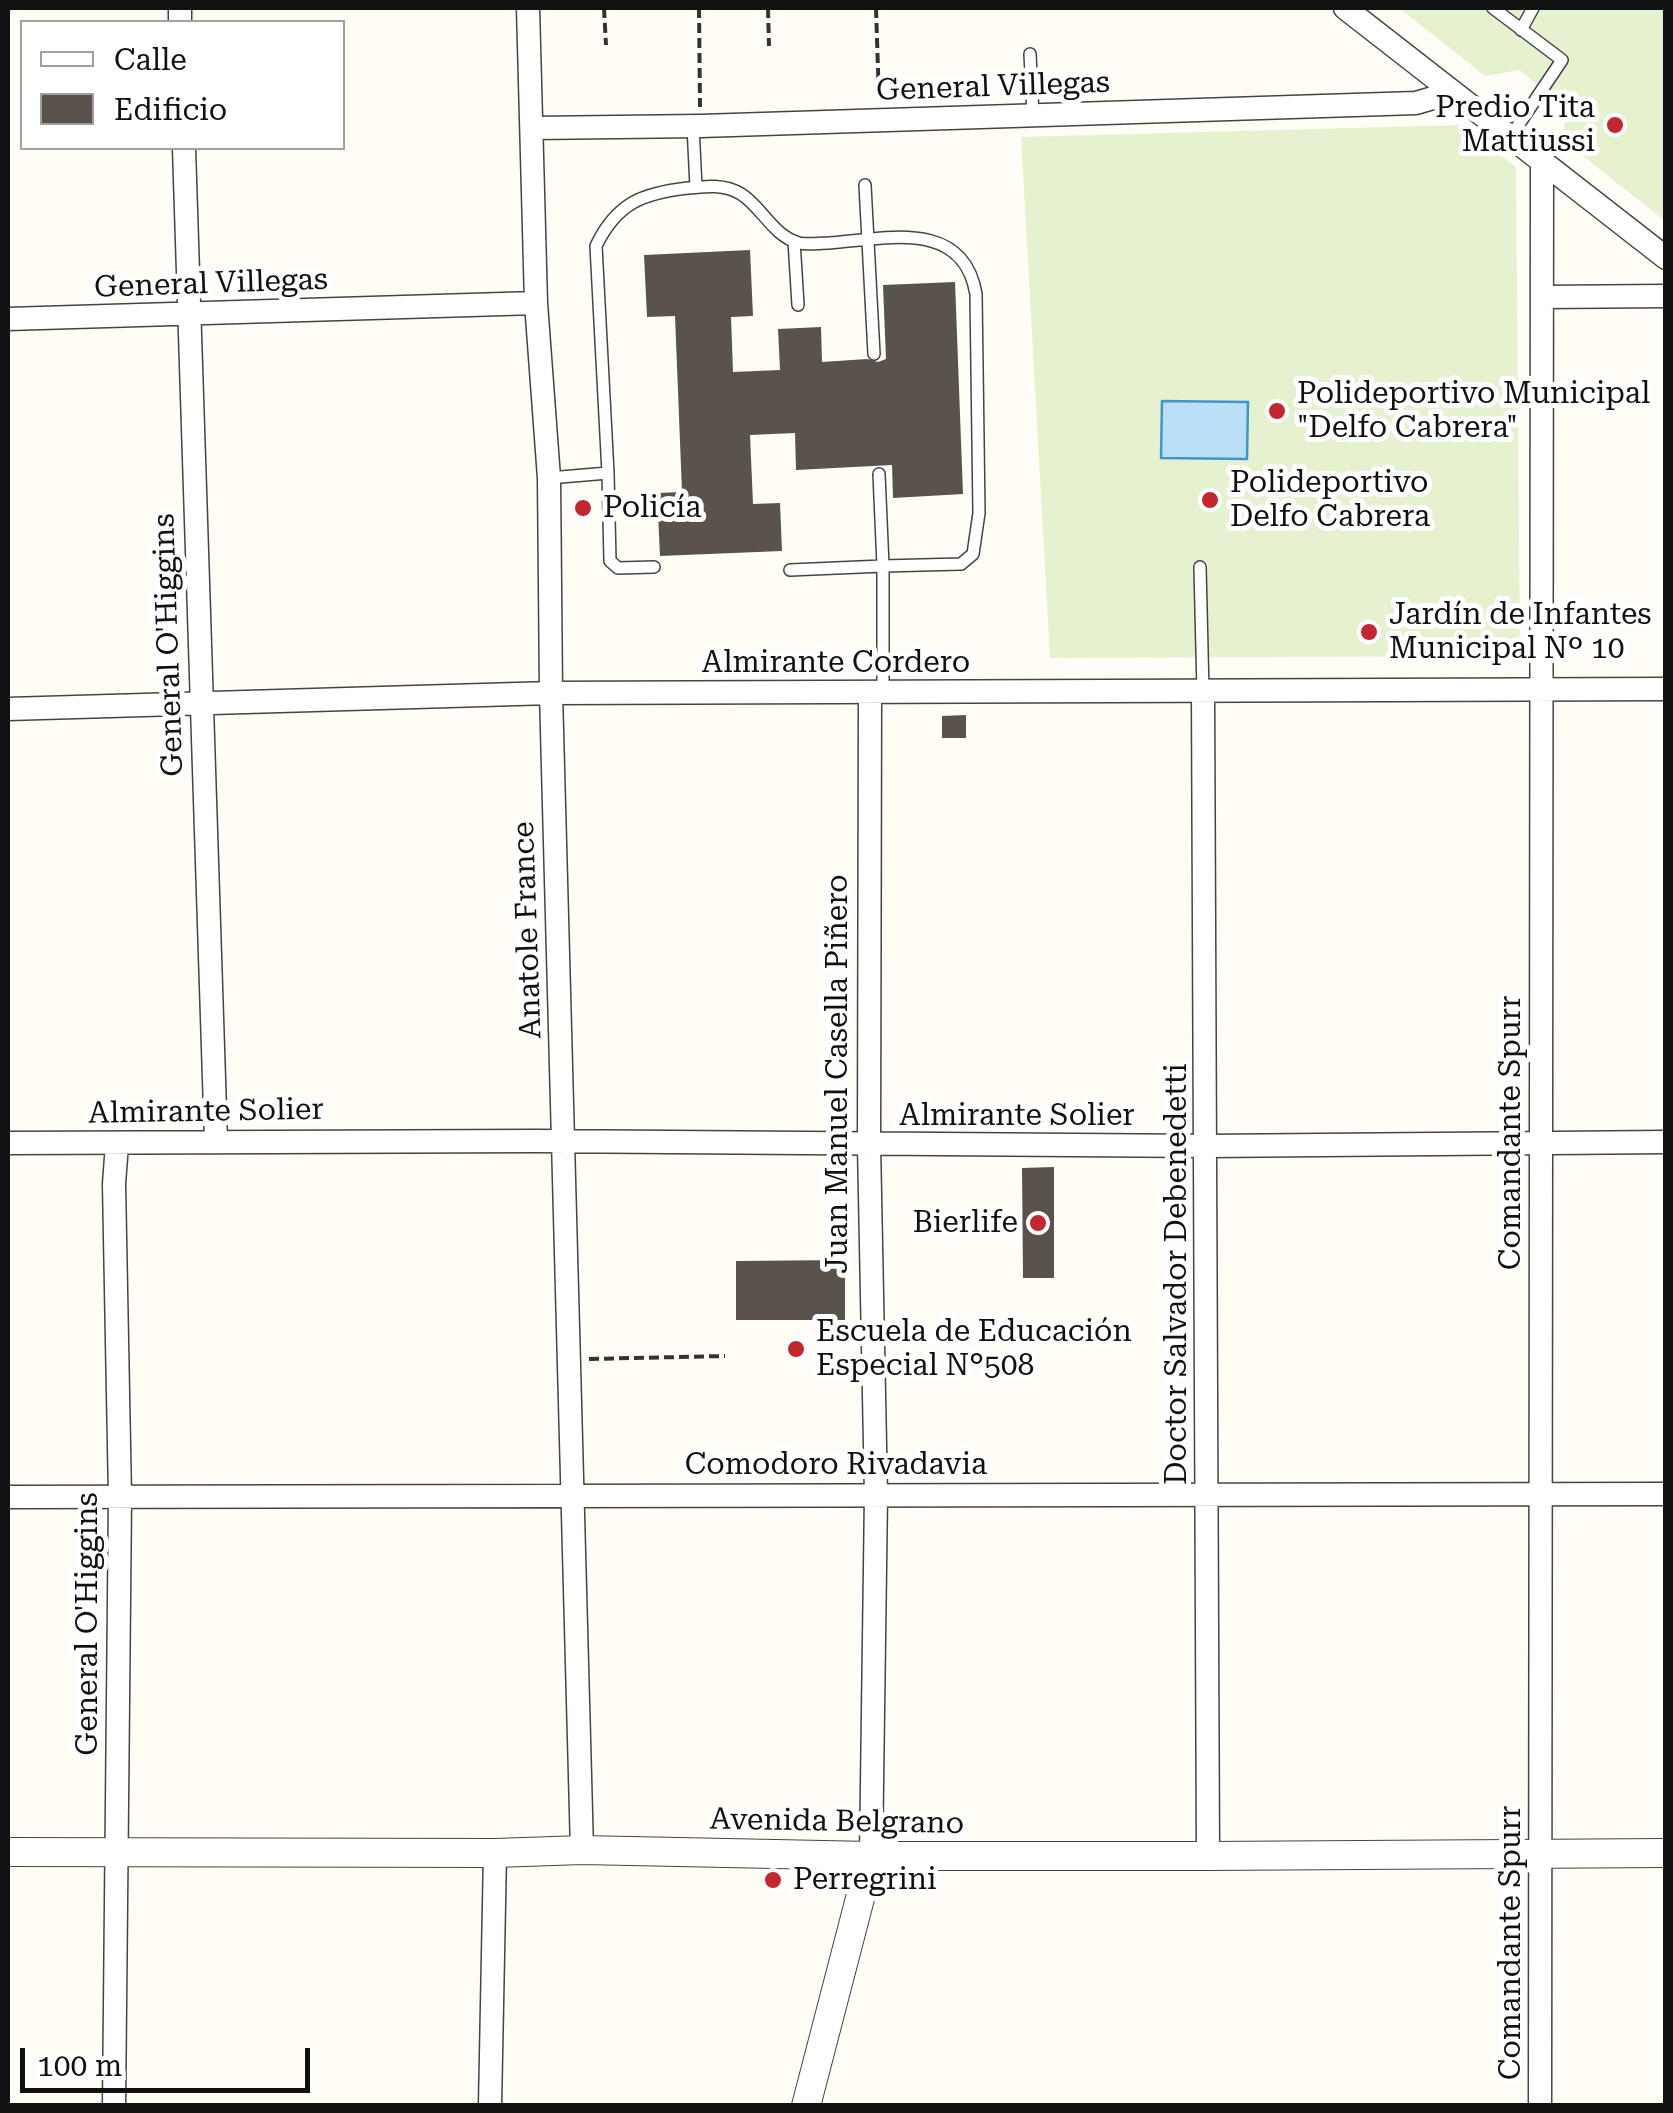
<!DOCTYPE html>
<meta charset="utf-8">
<style>
body{margin:0}
#map{position:relative;width:1673px;height:2113px;overflow:hidden;background:#fffdf5;font-family:"Roboto Serif",serif}
canvas{display:block}
.frame{position:absolute;inset:0;border:10px solid #111;pointer-events:none}
.legend{position:absolute;left:20px;top:20px;width:325px;height:130px;box-sizing:border-box;background:#fff;border:2px solid #a0a0a0;margin:0;padding:12px 18px;list-style:none;font-size:30px;color:#111}
.legend li{display:flex;align-items:center;gap:20px;height:50px}
.legend b{width:50px;border:2px solid #a0a0a0}
.scale{position:absolute;left:20px;top:2048px;width:290px;height:45px;box-sizing:border-box;border:5px solid #111;border-top:0;padding-left:12px;font-size:30px;line-height:35px;white-space:nowrap;color:#111;-webkit-text-stroke:8px #fff;paint-order:stroke}
</style>
<div id="map">
<canvas width="1673" height="2113"></canvas>
<div class="frame"></div>
<ul class="legend">
<li><b style="height:12px;background:#fff"></b>Calle</li>
<li><b style="height:28px;background:#5a524d"></b>Edificio</li>
</ul>
<div class="scale">100 m</div>
</div>
<script>
const c = document.querySelector('canvas').getContext('2d');
c.lineJoin = 'round';
function fill(path, color) { c.fillStyle = color; c.fill(path, 'evenodd'); }
function stroke(path, color, width, dash) { c.strokeStyle = color; c.lineWidth = width; c.lineCap = dash ? 'butt' : 'round'; c.setLineDash(dash || []); c.stroke(path); }
function write(font, color, halo, rows, align = 'center') {
  c.font = font + ' "Roboto Serif",serif'; c.lineWidth = 10; c.setLineDash([]); c.textBaseline = 'middle'; c.strokeStyle = halo; c.fillStyle = color; for (const [text, x, y, turn = 0] of rows) {
    c.save(); c.translate(x, y); c.rotate((+turn || 0) * Math.PI / 180); c.textAlign = isNaN(turn) ? turn : align; if (halo) c.strokeText(text, 0, 0); c.fillText(text, 0, 0); c.restore();
  }
}
fill(new Path2D(`
 M 1399,8 L 1665,8 L 1665,221 L 1564,141 L 1565,109 L 1520,70 L 1485,76 Z
 M 1460,125 L 1516,167 L 1520,656 L 1050,658 L 1021,137 Z`), '#e6f2cf');
const water = new Path2D(`
 M 1162,401 L 1248,402 L 1247,459 L 1161,458 Z`);
fill(water, '#b9e0f7');
stroke(water, '#3f96cf', 2.5);
fill(new Path2D(`
 M 750,250 L 753,316 L 731,317 L 733,372 L 780,370 L 778,329 L 821,327 L 822,362 L 867,359 L 878,362 L 886,359 L 883,285 L 955,282 L 963,494 L 893,498 L 892,465 L 796,470 L 795,433 L 750,435 L 753,504 L 780,503 L 782,551 L 660,556 L 657,493 L 682,492 L 675,316 L 647,317 L 644,255 Z
 M 966,715 L 966,738 L 942,738 L 942,716 Z
 M 1054,1167 L 1054,1278 L 1023,1278 L 1022,1168 Z
 M 845,1260 L 845,1320 L 736,1320 L 736,1261 Z`), '#5a524d');
const service = new Path2D(`
 M 1493,8 L 1562,60 L 1511,136
 M 1521,30 L 1533,8
 M 1030,54 L 1033,115
 M 693,126 L 696,187
 M 865,185 L 874,354
 M 794,241 L 798,305
 M 608,473 L 610,561 L 618,568 L 654,567
 M 549,478 L 608,473 L 596,246 C 617,202 644,193 688,188 C 706,186 725,184 741,194 C 762,207 773,236 799,243 C 808,245 819,243 829,243 C 885,239 963,218 976,294 L 979,513 L 973,554 L 961,564 L 883,566 L 883,693
 M 1200,567 L 1203,692
 M 790,570 L 883,566 L 879,474`);
const minor = new Path2D(`
 M 180,8 L 180,22
 M 528,8 L 536,303 L 549,478 L 551,693 L 582,1850
 M 1345,8 L 1666,258
 M 533,128 L 701,126 L 1416,103 L 1453,92
 M 184,148 L 216,1141
 M 1542,297 L 1666,296
 M 8,319 L 536,303
 M 1203,692 L 1208,1856
 M 870,693 L 869,1145 L 876,1495 L 871,1856
 M 8,709 L 551,693 L 1666,689
 M 8,1143 L 536,1141 L 1207,1146 L 1666,1142
 M 8,1497 L 1666,1494
 M 114,2106 L 120,1498 L 114,1184 L 117,1144
 M 490,2106 L 495,1853
 M 1540,2106 L 1542,160`);
const tertiary = new Path2D(`
 M 8,1852 L 495,1853 L 582,1850 L 871,1856 L 1208,1856 L 1666,1853
 M 806,2106 L 871,1856`);
stroke(service, '#444', 14);
stroke(minor, '#444', 25);
stroke(tertiary, '#444', 30);
stroke(new Path2D(`
 M 604,8 L 606,45
 M 699,8 L 700,107
 M 768,8 L 769,46
 M 876,8 L 879,100
 M 589,1359 L 725,1356`), '#333', 4, [10, 5]);
stroke(service, '#fff', 11);
stroke(minor, '#fff', 22);
stroke(tertiary, '#fff', 28);
for (const [x, y, r, color] of [
 [1615,125,10,"#c4262e"],
 [1277,411,10,"#c4262e"],
 [1210,500,10,"#c4262e"],
 [583,508,10,"#c4262e"],
 [1369,632,10,"#c4262e"],
 [1038,1223,10,"#c4262e"],
 [796,1349,10,"#c4262e"],
 [773,1880,10,"#c4262e"]
]) { const dot = new Path2D(); dot.arc(x, y, r, 0, 2 * Math.PI); c.fillStyle = color; c.fill(dot); stroke(dot, '#fff', 4); }
write('30px', '#111', '#fff', [
 ["General Villegas",993,87,-2],
 ["General Villegas",211,284,-2],
 ["General O'Higgins",169,645,-92],
 ["Almirante Cordero",836,663],
 ["Anatole France",528,930,-92],
 ["Juan Manuel Casella Piñero",838,1074,-90],
 ["Almirante Solier",206,1112,-1],
 ["Almirante Solier",1017,1116],
 ["Comandante Spurr",1511,1133,-90],
 ["Doctor Salvador Debenedetti",1177,1274,-90],
 ["Comodoro Rivadavia",836,1465],
 ["General O'Higgins",88,1624,-90],
 ["Avenida Belgrano",837,1822,1],
 ["Comandante Spurr",1511,1943,-90]
]);
write('30px', '#111', '#fff', [
 ["Predio Tita",1595,108,"right"],
 ["Mattiussi",1595,142,"right"],
 ["Polideportivo Municipal",1297,394],
 ["\"Delfo Cabrera\"",1297,428],
 ["Polideportivo",1230,483],
 ["Delfo Cabrera",1230,517],
 ["Policía",603,508],
 ["Jardín de Infantes",1389,615],
 ["Municipal Nº 10",1389,649],
 ["Bierlife",1018,1223,"right"],
 ["Escuela de Educación",816,1332],
 ["Especial N°508",816,1366],
 ["Perregrini",793,1880]
], 'left');
</script>
